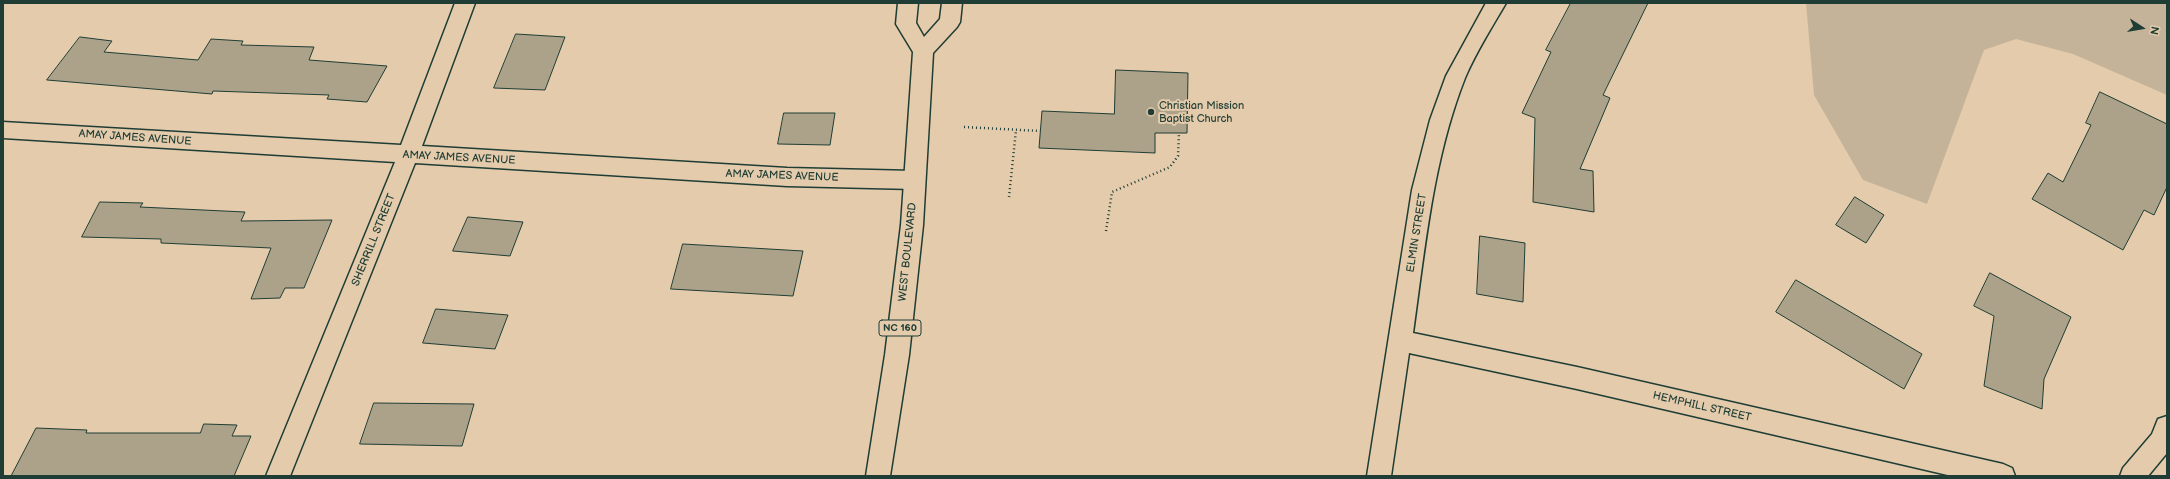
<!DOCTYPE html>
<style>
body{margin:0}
#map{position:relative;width:2170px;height:479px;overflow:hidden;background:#e4cbac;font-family:"Balsamiq Sans",sans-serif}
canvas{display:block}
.frame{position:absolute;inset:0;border:4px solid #1f3d34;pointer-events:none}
.north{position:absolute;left:2122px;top:8px;width:40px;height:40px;-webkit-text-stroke:3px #e4cbac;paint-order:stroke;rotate:102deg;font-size:11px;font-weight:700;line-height:16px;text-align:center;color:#1f3d34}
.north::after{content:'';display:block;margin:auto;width:14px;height:18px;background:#1f3d34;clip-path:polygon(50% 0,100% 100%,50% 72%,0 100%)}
</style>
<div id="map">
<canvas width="2170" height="479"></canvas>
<div class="frame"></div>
<div class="north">N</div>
</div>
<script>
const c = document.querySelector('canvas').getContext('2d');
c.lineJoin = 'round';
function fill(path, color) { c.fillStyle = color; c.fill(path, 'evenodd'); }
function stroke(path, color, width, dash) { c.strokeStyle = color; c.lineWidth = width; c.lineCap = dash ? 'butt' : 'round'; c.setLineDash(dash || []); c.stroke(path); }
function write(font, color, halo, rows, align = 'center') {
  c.font = font + ' "Balsamiq Sans",sans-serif'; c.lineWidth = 4; c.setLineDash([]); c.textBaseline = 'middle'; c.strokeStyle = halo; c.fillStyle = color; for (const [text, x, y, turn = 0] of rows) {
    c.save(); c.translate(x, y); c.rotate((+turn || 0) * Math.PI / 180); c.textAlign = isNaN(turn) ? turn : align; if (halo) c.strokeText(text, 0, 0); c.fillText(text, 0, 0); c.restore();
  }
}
fill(new Path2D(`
 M 1806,3 L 2167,3 L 2167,95 L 2073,54 L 2016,39 L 1984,50 L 1927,204 L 1863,180 L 1814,95 Z`), '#c4b399');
const building = new Path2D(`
 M 1571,3 L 1648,3 L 1603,95 L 1610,98 L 1580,169 L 1593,171 L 1594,212 L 1533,202 L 1535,118 L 1522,113 L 1551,52 L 1546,50 Z
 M 516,34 L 565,37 L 545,90 L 494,88 Z
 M 80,37 L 112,41 L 104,52 L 198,60 L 211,39 L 243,41 L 241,45 L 314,47 L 309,60 L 387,66 L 367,102 L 327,99 L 329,95 L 213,91 L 212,94 L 47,80 Z
 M 1116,70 L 1188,73 L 1187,133 L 1155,133 L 1155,153 L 1039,148 L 1042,111 L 1114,114 Z
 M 2100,92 L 2167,124 L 2167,187 L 2154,215 L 2144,210 L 2123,250 L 2032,199 L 2048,173 L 2063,182 L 2091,125 L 2086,123 Z
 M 784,113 L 835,113 L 830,145 L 778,144 Z
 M 1855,197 L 1884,215 L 1866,243 L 1836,225 Z
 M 100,202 L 143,203 L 140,207 L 245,212 L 241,221 L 332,220 L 304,288 L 285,288 L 280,298 L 251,299 L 271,248 L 161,243 L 161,239 L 82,237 Z
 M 468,217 L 523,222 L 510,256 L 453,251 Z
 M 1480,236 L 1525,243 L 1523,302 L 1477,294 Z
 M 683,244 L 803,251 L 793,296 L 671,289 Z
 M 1990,273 L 2071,317 L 2044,379 L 2042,409 L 1984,386 L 1994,316 L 1974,306 Z
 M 1796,280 L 1922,354 L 1904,389 L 1776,312 Z
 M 436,309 L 508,315 L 495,349 L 423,343 Z
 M 374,403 L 474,404 L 462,446 L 360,444 Z
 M 204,424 L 237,425 L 232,436 L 251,436 L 234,476 L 11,476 L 36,428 L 87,430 L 86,433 L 200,433 Z`);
fill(building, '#aba289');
stroke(building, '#1f3d34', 1);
const street = new Path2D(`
 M 455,3 L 475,3 L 422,146 L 787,168 L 914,171 L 922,174 L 925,180 L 922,186 L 914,189 L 787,186 L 415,163 L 290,476 L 266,476 L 395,162 L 3,138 L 3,122 L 401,145 Z
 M 1486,3 L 1506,3 C 1492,27 1476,52 1465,78 C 1433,159 1425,248 1413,333 L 1577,367 L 2003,464 L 2012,468 L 2015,476 L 1952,476 L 1577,389 L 1409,353 L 1391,476 L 1367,476 L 1412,190 L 1430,120 L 1446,76 Z
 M 2167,416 L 2167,453 L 2148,476 L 2120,476 L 2123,468 L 2152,434 L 2158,419 Z`);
const primary = new Path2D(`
 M 898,3 L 918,3 L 916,23 L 924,37 L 940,19 L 942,3 L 962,3 L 960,22 L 957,27 L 933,53 L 923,225 L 909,355 L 890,476 L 866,476 L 885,355 L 901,225 L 913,52 L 896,24 Z`);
stroke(street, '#1f3d34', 3);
stroke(primary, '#1f3d34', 3);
stroke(new Path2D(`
 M 964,127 L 1040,131
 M 1009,197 L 1016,130
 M 1106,231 L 1112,192 L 1170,167 L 1178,156 L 1179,133`), '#1f3d34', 2.5, [1, 3]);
fill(street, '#e4cbac');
fill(primary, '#e4cbac');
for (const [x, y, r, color] of [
 [1151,112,4,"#1f3d34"]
]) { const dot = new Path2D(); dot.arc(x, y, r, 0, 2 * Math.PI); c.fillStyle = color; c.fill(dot); stroke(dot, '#e4cbac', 1.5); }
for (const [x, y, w] of [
 [900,328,42]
]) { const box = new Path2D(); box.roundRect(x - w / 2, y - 8, w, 16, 3); c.fillStyle = '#e4cbac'; c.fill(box); stroke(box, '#1f3d34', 1); }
write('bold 10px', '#1f3d34', null, [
 ["NC 160",900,328]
]);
write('11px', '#1f3d34', '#e4cbac', [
 ["Christian Mission",1159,106],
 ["Baptist Church",1159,119]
], 'left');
write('11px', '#1f3d34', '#e4cbac', [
 ["AMAY JAMES AVENUE",135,138,4],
 ["AMAY JAMES AVENUE",459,158,3],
 ["AMAY JAMES AVENUE",782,176,2],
 ["ELMIN STREET",1417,233,-81],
 ["SHERRILL STREET",374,240,-68],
 ["WEST BOULEVARD",908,252,-84],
 ["HEMPHILL STREET",1702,407,13]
]);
</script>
